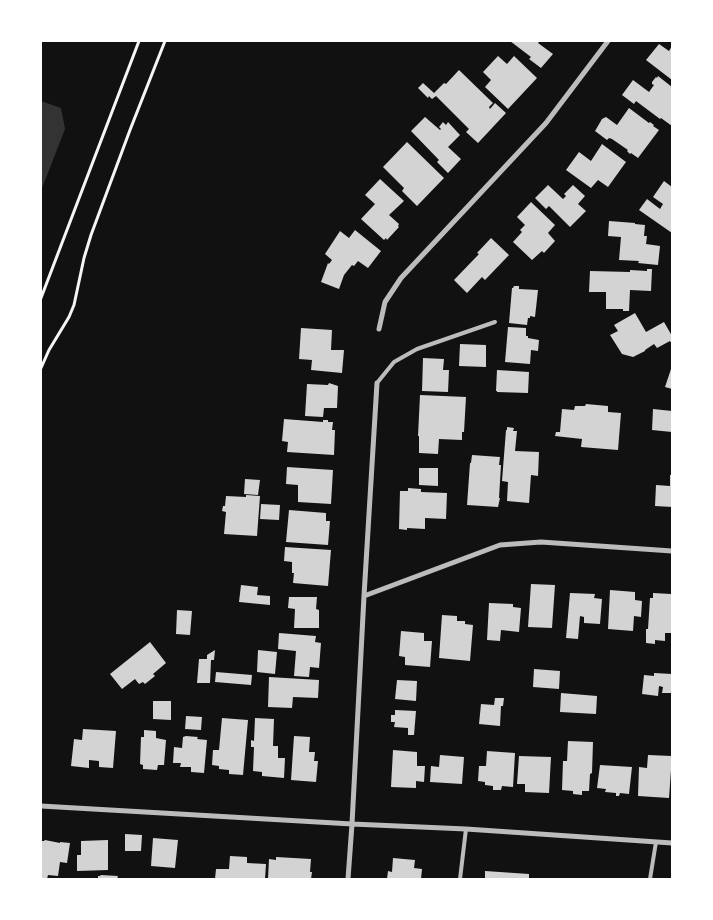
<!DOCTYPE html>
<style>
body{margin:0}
#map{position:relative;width:713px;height:920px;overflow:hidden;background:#111;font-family:"Sofia Sans Condensed",sans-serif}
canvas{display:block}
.frame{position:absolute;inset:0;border:42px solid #fff;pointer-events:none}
</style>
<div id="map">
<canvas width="713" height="920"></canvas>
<div class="frame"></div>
</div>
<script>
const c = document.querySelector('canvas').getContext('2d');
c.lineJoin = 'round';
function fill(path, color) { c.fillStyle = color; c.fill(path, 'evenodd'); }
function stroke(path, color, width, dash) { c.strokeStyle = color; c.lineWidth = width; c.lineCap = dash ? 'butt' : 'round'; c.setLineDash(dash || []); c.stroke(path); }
fill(new Path2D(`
 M 41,101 L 61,108 L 65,129 L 41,191 Z`), '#333');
fill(new Path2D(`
 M 510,41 L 540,41 L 538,43 L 553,54 L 541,68 L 529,59 L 531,57 Z
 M 659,44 L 669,51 L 672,46 L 672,80 L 646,60 Z
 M 498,56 L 507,64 L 514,56 L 537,78 L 508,109 L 485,87 L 491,80 L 483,72 Z
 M 459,70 L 493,103 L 489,107 L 490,109 L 495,103 L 506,113 L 478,143 L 466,132 L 469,129 L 436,96 L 432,99 L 429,96 L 428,98 L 418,88 L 423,83 L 434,93 L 444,83 L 446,84 Z
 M 658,76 L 672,87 L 672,126 L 661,118 L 660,119 L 636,101 L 634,104 L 622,95 L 633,80 L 649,92 L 654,85 L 652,84 L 652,82 L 656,77 L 657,78 Z
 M 629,108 L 649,123 L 650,122 L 654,125 L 653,126 L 659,130 L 638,158 L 631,153 L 630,154 L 627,151 L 628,150 L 612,139 L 609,138 L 607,140 L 595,131 L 602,119 L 606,117 L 617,125 Z
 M 425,117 L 440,130 L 441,129 L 439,127 L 443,122 L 446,125 L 448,122 L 460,135 L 448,147 L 461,159 L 448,173 L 437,162 L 439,160 L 411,131 Z
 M 407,142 L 444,178 L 417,206 L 402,191 L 404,188 L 383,167 Z
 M 602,144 L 626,162 L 608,187 L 598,180 L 591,188 L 566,170 L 579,152 L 591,161 Z
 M 380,179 L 404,201 L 389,215 L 399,224 L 398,226 L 399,227 L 387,240 L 386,238 L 384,240 L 361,219 L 375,204 L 365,195 Z
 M 664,181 L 672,187 L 672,233 L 639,210 L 647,199 L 660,209 L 663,204 L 653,197 Z
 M 548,185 L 563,199 L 566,196 L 564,194 L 573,185 L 585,196 L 578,204 L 586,211 L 570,227 L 549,206 L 546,209 L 535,198 Z
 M 531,202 L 555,225 L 548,233 L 555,241 L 544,253 L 542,251 L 532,260 L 513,242 L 522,232 L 520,230 L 525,225 L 517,217 Z
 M 609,221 L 635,223 L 635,224 L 645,225 L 644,236 L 647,236 L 646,244 L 660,246 L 658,265 L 638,263 L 639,261 L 619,260 L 621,237 L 608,236 Z
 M 355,230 L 381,251 L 368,268 L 358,261 L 354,266 L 352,265 L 344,275 L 339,289 L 321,282 L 328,263 L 329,264 L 332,260 L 325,254 L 340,231 L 349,238 Z
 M 491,238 L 509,255 L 485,280 L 482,277 L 467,293 L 454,280 L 479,254 L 477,253 Z
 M 647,269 L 652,269 L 651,291 L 630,290 L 629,311 L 623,311 L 623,309 L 606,309 L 606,292 L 589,292 L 590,271 L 630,272 L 630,270 L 647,271 Z
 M 514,286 L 519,286 L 519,289 L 538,290 L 535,317 L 530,316 L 530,318 L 528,318 L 527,325 L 509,323 L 512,288 L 513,288 Z
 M 635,313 L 646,332 L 664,322 L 672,336 L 672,341 L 670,342 L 670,341 L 657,348 L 654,344 L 645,350 L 645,351 L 633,357 L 622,354 L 610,335 L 618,331 L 614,325 Z
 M 508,327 L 526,328 L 526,336 L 528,336 L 528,338 L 539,340 L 538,351 L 531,350 L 530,364 L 505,362 Z
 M 301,328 L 332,330 L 331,350 L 344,350 L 342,373 L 311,370 L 312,360 L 299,359 Z
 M 460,344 L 486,345 L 486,367 L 459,366 Z
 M 423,358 L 444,359 L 443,370 L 449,370 L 448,392 L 422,391 Z
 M 672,366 L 672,389 L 665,387 Z
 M 497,370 L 529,372 L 528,393 L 497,392 L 497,391 L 496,391 Z
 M 329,383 L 338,386 L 337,408 L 324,408 L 323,417 L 305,416 L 307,384 L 328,385 Z
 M 420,395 L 466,397 L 464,432 L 462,432 L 462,440 L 439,439 L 438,454 L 419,453 L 419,436 L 418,436 Z
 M 586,404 L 608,406 L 608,412 L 621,413 L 618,450 L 581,447 L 582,439 L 555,436 L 556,432 L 560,432 L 562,409 L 574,410 L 575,406 L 585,406 Z
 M 653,409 L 672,411 L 672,432 L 652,430 Z
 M 284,419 L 323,422 L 323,420 L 328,420 L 328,422 L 333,422 L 332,430 L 335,430 L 334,455 L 287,452 L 288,442 L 282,441 Z
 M 507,427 L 514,428 L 513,431 L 517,431 L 515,451 L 539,452 L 538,476 L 531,475 L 529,503 L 507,501 L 508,482 L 502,481 L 506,430 L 507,430 Z
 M 472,455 L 500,457 L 499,465 L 501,465 L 499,498 L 500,498 L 498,507 L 467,505 L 470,463 L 471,463 Z
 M 287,467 L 333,470 L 331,504 L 298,502 L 298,485 L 286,484 Z
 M 419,468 L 438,468 L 438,486 L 419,485 Z
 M 670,475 L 672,475 L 672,507 L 655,506 L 656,485 L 670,486 Z
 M 245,479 L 260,480 L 258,495 L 244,494 Z
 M 408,488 L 421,489 L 421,492 L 447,493 L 446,519 L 425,518 L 425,529 L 407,528 L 407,530 L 399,529 L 400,491 L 408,491 Z
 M 246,495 L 260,496 L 257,536 L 224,534 L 226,512 L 222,511 L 223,506 L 225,506 L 226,496 L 246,497 Z
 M 261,504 L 280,505 L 279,520 L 260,519 Z
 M 289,510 L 326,513 L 326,521 L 330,521 L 328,545 L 286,542 Z
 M 285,547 L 331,550 L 328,586 L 293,583 L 294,573 L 292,573 L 292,562 L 284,561 Z
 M 531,584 L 555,585 L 552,628 L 528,627 Z
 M 241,585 L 258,587 L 257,595 L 270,596 L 270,605 L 239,602 Z
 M 610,590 L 635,592 L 635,600 L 642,601 L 641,617 L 634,616 L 633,631 L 608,629 Z
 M 570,593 L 595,594 L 594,598 L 602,599 L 600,624 L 584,623 L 584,617 L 580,616 L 578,639 L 566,638 Z
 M 653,593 L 671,594 L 671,599 L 672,599 L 672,633 L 665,633 L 665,641 L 655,640 L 655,644 L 646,643 L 646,629 L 648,629 L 650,598 L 653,598 Z
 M 289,597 L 317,597 L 316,609 L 319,610 L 319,628 L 294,628 L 295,609 L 288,608 Z
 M 489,603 L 513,604 L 513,607 L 521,608 L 519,632 L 501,630 L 500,641 L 487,640 Z
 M 177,610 L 192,611 L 190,635 L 176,634 Z
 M 442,615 L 457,616 L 457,621 L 465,621 L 465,624 L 473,625 L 470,661 L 439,658 Z
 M 401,631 L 424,633 L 424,641 L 432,641 L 430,667 L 405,665 L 405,657 L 399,656 Z
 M 279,633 L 316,636 L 315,642 L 321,643 L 319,668 L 310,667 L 309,677 L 294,676 L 296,651 L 278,649 Z
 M 150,642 L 166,663 L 153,674 L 155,676 L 145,684 L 143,682 L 139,684 L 135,679 L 122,689 L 110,674 Z
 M 215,650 L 214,660 L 211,660 L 210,683 L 197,683 L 199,659 L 207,659 L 207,655 Z
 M 258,650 L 277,652 L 275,674 L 257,672 Z
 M 534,669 L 560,671 L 559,689 L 533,687 Z
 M 216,672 L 252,675 L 251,685 L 215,682 Z
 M 654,673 L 672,674 L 672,693 L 662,693 L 663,687 L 659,686 L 658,696 L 642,694 L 644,675 L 654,676 Z
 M 269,677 L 319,680 L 318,698 L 293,697 L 292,708 L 268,707 Z
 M 397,680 L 417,681 L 416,701 L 395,699 Z
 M 561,693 L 597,696 L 596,714 L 560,712 Z
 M 495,698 L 504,698 L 503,706 L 501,706 L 500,726 L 479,724 L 481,704 L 494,705 Z
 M 153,701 L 171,701 L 171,720 L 153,719 Z
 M 395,710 L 416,711 L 414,735 L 408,735 L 408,728 L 394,727 L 395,722 L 391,722 L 391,715 L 395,715 Z
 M 186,716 L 202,717 L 201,730 L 185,729 Z
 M 222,718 L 248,720 L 243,775 L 229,774 L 229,770 L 219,769 L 219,766 L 212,765 L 213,750 L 219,750 Z
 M 255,718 L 274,719 L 273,746 L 278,746 L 278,758 L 285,758 L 284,778 L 262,776 L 262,772 L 253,771 L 254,747 L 251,747 L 251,740 L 254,741 Z
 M 83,729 L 116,731 L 113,768 L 99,767 L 99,761 L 89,760 L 89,768 L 71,766 L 74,739 L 82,740 Z
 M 144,730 L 156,731 L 156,738 L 166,740 L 164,765 L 158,765 L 157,770 L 143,769 L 143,765 L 140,764 L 141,737 L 144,737 Z
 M 186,736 L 198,737 L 197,739 L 207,740 L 204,773 L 191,772 L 191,767 L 180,767 L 181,763 L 173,763 L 174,747 L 182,748 L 183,737 Z
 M 294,736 L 310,737 L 309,752 L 315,752 L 314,761 L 318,761 L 316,782 L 291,780 Z
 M 568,741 L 593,742 L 592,773 L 590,774 L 589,791 L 582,791 L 582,795 L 573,794 L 573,791 L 562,790 L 563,761 L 567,761 Z
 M 393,750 L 417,752 L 417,766 L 425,766 L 424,782 L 416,781 L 416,788 L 391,787 Z
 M 487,751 L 515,753 L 513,787 L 502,786 L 501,790 L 493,790 L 493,786 L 485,785 L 485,782 L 478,781 L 479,766 L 486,766 Z
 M 440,755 L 464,757 L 462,784 L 430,782 L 431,766 L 439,767 Z
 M 648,755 L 672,756 L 669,798 L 638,796 L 639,767 L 647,768 Z
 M 519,756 L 551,757 L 549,793 L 525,792 L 525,784 L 517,784 Z
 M 600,765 L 632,767 L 629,794 L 620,793 L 619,796 L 616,796 L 616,793 L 605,792 L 606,789 L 597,788 Z
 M 125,834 L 142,835 L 141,851 L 125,851 Z
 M 153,838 L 178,840 L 175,868 L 151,866 Z
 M 45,840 L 60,843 L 60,842 L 70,843 L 67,863 L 60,862 L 58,876 L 48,875 L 47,879 L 41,879 L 41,841 L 44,841 Z
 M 108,840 L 108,870 L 77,871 L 77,855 L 81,855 L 81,841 Z
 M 230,856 L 247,857 L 247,863 L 266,864 L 265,879 L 215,879 L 216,869 L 229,869 Z
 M 276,857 L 311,859 L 310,872 L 312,872 L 311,879 L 268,879 L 269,859 L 276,860 Z
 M 393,858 L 415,860 L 414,868 L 422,869 L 421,879 L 387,879 L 388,871 L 392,872 Z
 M 485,871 L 529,874 L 529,879 L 485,879 Z
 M 101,875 L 118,876 L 117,879 L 98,879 L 98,876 L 100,876 Z`), '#d3d3d3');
stroke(new Path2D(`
 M 41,298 L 139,41
 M 41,368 L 49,350 L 69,317 L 74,305 L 84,258 L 91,235 L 130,130 L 165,41`), '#f5f5f5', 3);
stroke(new Path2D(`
 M 377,383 L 394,362 L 417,349 L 495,322
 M 460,879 L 466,829
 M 650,879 L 656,842`), '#bcbcbc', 4);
stroke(new Path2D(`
 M 379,329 L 385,302 L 401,278 L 546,123 L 608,41
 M 364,596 L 500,545 L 541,542 L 672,551
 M 41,806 L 352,824 L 466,829 L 672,843
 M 348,879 L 352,824 L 364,596 L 377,383`), '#bcbcbc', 5);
</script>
